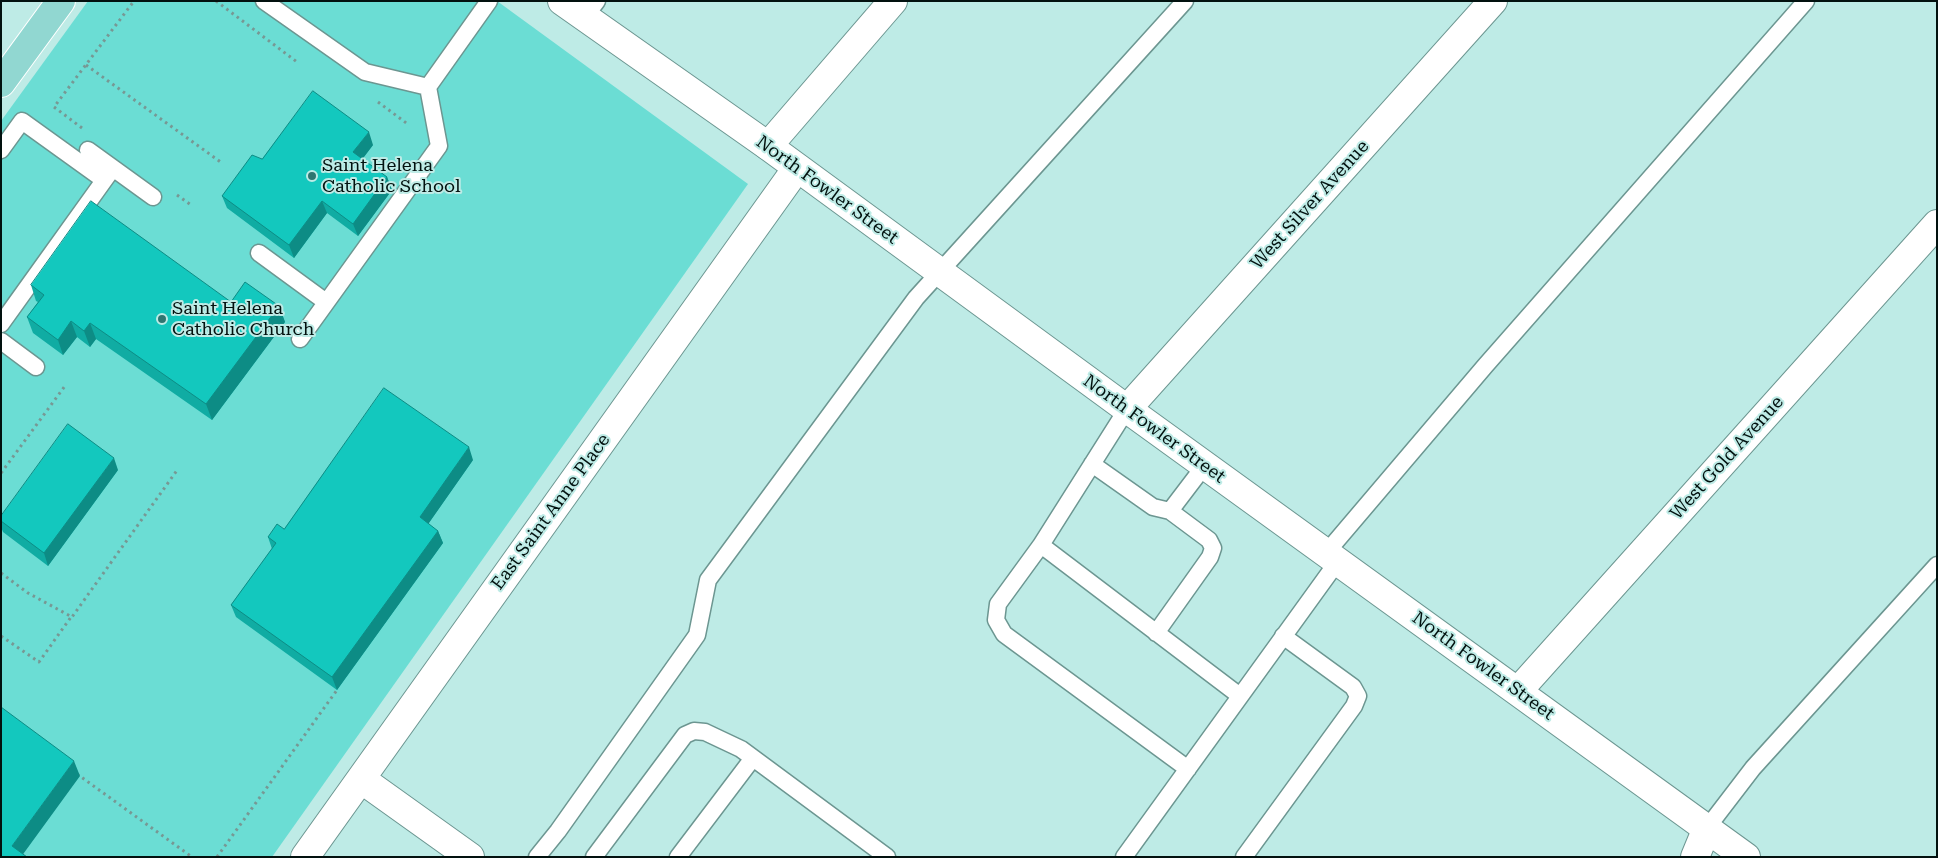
<!DOCTYPE html>
<style>
body{margin:0}
#map{position:relative;width:1938px;height:858px;overflow:hidden;background:#beebe6;font-family:"Roboto Serif",serif}
canvas{display:block}
.frame{position:absolute;inset:0;border:2px solid #02110f;pointer-events:none}
</style>
<div id="map">
<canvas width="1938" height="858"></canvas>
<div class="frame"></div>
</div>
<script>
const c = document.querySelector('canvas').getContext('2d');
c.lineJoin = 'round';
function fill(path, color) { c.fillStyle = color; c.fill(path, 'evenodd'); }
function stroke(path, color, width, dash) { c.strokeStyle = color; c.lineWidth = width; c.lineCap = dash ? 'butt' : 'round'; c.setLineDash(dash || []); c.stroke(path); }
function write(font, color, halo, rows, align = 'center') {
  c.font = font + ' "Roboto Serif",serif'; c.lineWidth = 4; c.setLineDash([]); c.textBaseline = 'middle'; c.strokeStyle = halo; c.fillStyle = color; for (const [text, x, y, turn = 0] of rows) {
    c.save(); c.translate(x, y); c.rotate((+turn || 0) * Math.PI / 180); c.textAlign = isNaN(turn) ? turn : align; if (halo) c.strokeText(text, 0, 0); c.fillText(text, 0, 0); c.restore();
  }
}
fill(new Path2D(`
 M 88,1 L 497,1 L 748,184 L 272,857 L 1,857 L 1,121 Z`), '#6bddd4');
const lane = new Path2D(`
 M 264,1 L 365,72 L 428,87
 M 584,18 L 597,1
 M 1,150 L 22,121 L 104,180
 M 88,150 L 153,197
 M 259,253 L 326,302
 M 1,324 L 113,168
 M 300,339 L 439,146 L 428,87 L 489,1
 M 1,341 L 36,367
 M 1092,464 L 1153,507 L 1170,511
 M 1041,545 L 1127,409
 M 1326,553 L 1485,366 L 1806,1
 M 1156,633 L 1210,557 L 1213,548 L 1209,540 L 1170,511 L 1205,465
 M 1188,769 L 1004,634 L 996,620 L 998,604 L 1041,545 L 1240,696
 M 1707,828 L 1753,768 L 1937,565
 M 537,857 L 558,831 L 697,635 L 708,580 L 916,298 L 1185,1
 M 594,857 L 685,735 L 694,731 L 705,732 L 741,749 L 887,857
 M 678,857 L 753,758
 M 1124,857 L 1338,561
 M 1244,857 L 1354,706 L 1358,696 L 1353,687 L 1283,636`);
const street = new Path2D(`
 M 768,146 L 893,1
 M 1127,409 L 1493,1
 M 1518,691 L 1937,224
 M 361,779 L 470,857
 M 305,857 L 797,168
 M 1695,857 L 1707,828`);
const secondary = new Path2D(`
 M 562,1 L 768,146 L 1127,409 L 1746,857`);
const primary = new Path2D(`
 M 1,83 L 61,1`);
stroke(lane, '#6c9691', 19);
stroke(street, '#6c9691', 30);
stroke(secondary, '#6c9691', 30);
stroke(primary, '#fff', 30);
stroke(new Path2D(`
 M 216,1 L 297,62
 M 86,65 L 222,163
 M 378,102 L 409,125
 M 82,128 L 54,107 L 134,1
 M 177,195 L 191,205
 M 1,473 L 65,386
 M 1,573 L 28,593 L 72,617 L 178,469
 M 1,636 L 39,662 L 71,617
 M 77,774 L 192,857
 M 217,857 L 337,690`), '#779894', 3, [2.5, 4]);
stroke(lane, '#fff', 16);
stroke(street, '#fff', 28);
stroke(secondary, '#fff', 28);
stroke(primary, '#91d7d1', 28);
fill(new Path2D(`
 M 373,145 L 362,159 L 387,177 L 392,190 L 358,236 L 327,213 L 294,258 L 227,208 L 222,196 L 262,159 Z
 M 31,285 L 279,306 L 285,322 L 212,420 L 96,339 L 90,347 L 77,337 L 63,355 L 33,333 L 27,317 L 38,302 L 36,301 Z
 M 473,460 L 428,524 L 438,531 L 443,543 L 337,690 L 236,617 L 231,605 L 272,549 L 268,537 Z
 M 118,470 L 48,566 L 3,532 L 1,527 L 1,516 Z`), '#10aca3');
fill(new Path2D(`
 M 369,132 L 373,145 L 358,165 L 353,152 Z
 M 387,177 L 392,190 L 358,236 L 353,224 Z
 M 322,201 L 327,213 L 294,258 L 289,245 Z
 M 279,306 L 285,322 L 212,420 L 206,404 Z
 M 71,321 L 77,337 L 63,355 L 58,340 Z
 M 90,323 L 96,339 L 90,347 L 84,331 Z
 M 469,447 L 473,460 L 424,530 L 420,517 Z
 M 114,458 L 118,470 L 48,566 L 44,553 Z
 M 438,531 L 443,543 L 337,690 L 332,677 Z
 M 74,761 L 80,776 L 21,857 L 12,846 Z`), '#0d8c85');
const building = new Path2D(`
 M 313,91 L 369,132 L 353,152 L 387,177 L 353,224 L 322,201 L 289,245 L 222,196 L 252,155 L 262,159 Z
 M 91,201 L 231,302 L 245,282 L 279,306 L 206,404 L 90,323 L 84,331 L 71,321 L 58,340 L 27,317 L 44,295 L 31,285 Z
 M 384,388 L 469,447 L 420,517 L 438,531 L 332,677 L 231,605 L 276,543 L 268,537 L 277,524 L 284,529 Z
 M 68,424 L 114,458 L 44,553 L 1,521 L 1,516 Z
 M 1,707 L 74,761 L 12,846 L 27,857 L 1,857 Z`);
fill(building, '#13c8be');
stroke(building, '#0d8c85', 1);
for (const [x, y, r, color] of [
 [312,176,5,"#2e7671"],
 [162,319,5,"#2e7671"]
]) { const dot = new Path2D(); dot.arc(x, y, r, 0, 2 * Math.PI); c.fillStyle = color; c.fill(dot); stroke(dot, '#beebe6', 2); }
write('18px', '#02110f', '#beebe6', [
 ["Saint Helena",322,166],
 ["Catholic School",322,187],
 ["Saint Helena",172,309],
 ["Catholic Church",172,330]
], 'left');
write('18px', '#02110f', '#beebe6', [
 ["North Fowler Street",827,190,36],
 ["West Silver Avenue",1310,205,-48],
 ["North Fowler Street",1154,429,36],
 ["West Gold Avenue",1727,458,-48],
 ["East Saint Anne Place",551,512,-54],
 ["North Fowler Street",1483,666,36]
]);
</script>
